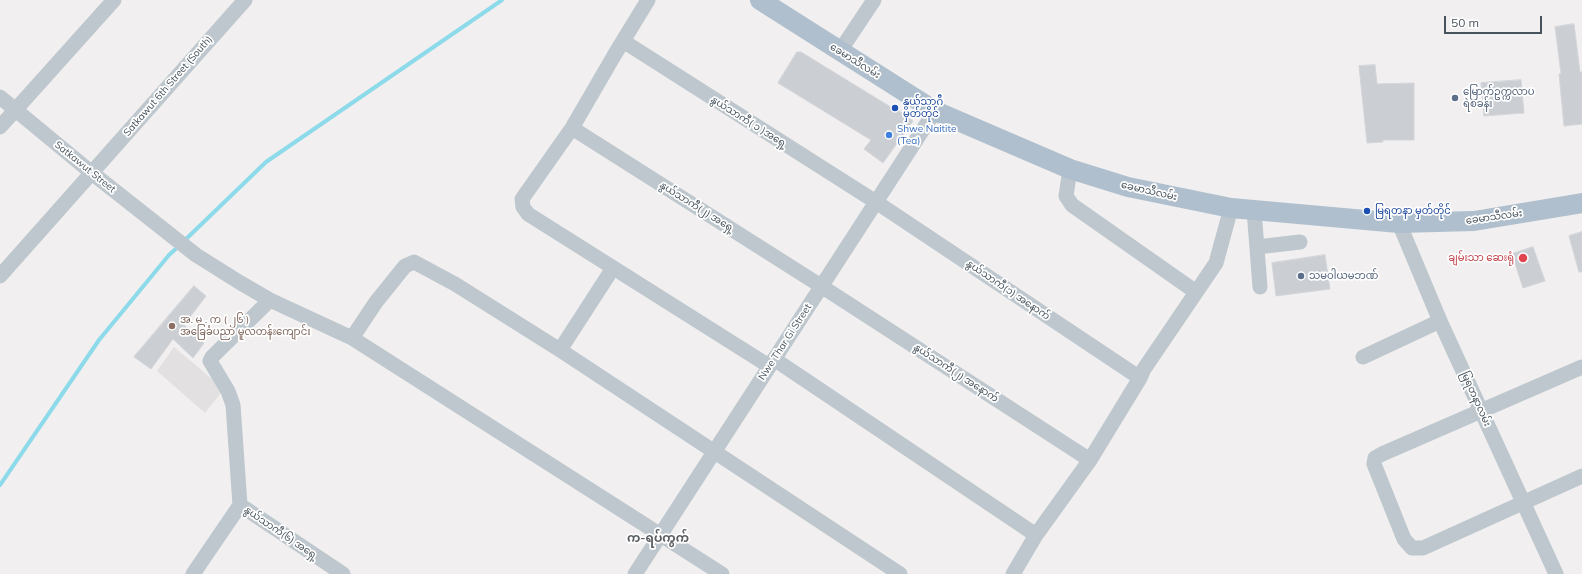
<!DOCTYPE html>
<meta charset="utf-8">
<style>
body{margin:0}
#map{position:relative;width:1582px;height:574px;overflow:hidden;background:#f1efef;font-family:Mulish,sans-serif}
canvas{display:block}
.scale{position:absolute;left:1444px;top:16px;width:98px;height:18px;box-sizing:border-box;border:2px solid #47535c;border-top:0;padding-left:5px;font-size:12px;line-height:14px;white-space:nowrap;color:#47535c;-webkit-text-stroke:3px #fff;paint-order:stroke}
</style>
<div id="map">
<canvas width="1582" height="574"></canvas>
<div class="scale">50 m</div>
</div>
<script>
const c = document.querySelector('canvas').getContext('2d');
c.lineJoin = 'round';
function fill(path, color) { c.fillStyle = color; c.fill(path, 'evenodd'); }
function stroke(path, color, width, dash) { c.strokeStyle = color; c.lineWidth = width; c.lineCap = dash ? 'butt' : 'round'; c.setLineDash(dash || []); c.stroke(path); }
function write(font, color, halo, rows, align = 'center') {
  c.font = font + ' Mulish,"Noto Sans Myanmar",sans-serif'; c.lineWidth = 3.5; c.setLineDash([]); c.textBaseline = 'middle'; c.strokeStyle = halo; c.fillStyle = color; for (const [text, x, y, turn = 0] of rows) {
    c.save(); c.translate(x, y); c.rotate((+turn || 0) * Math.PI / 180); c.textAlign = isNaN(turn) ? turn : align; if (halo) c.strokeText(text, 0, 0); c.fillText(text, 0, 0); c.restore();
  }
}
fill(new Path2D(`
 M 174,347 L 224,389 L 205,413 L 157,371 Z`), '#e2e0e1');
stroke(new Path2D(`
 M 184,241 L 266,162 L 502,0
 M 0,485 L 99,340 L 169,255 L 179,246`), '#8cdaea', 4);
const building = new Path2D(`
 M 1574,24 L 1580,72 L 1582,72 L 1582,124 L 1564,126 L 1559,74 L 1561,74 L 1555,27 Z
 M 797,52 L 801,52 L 894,109 L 895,108 L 913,121 L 883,163 L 864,149 L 871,140 L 778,83 Z
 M 1375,65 L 1377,84 L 1414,83 L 1414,140 L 1383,140 L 1383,142 L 1367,143 L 1359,66 Z
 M 1521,80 L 1524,113 L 1484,116 L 1481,83 Z
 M 1582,232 L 1582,272 L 1579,272 L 1569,236 Z
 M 1533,247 L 1545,281 L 1523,288 L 1512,254 Z
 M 1325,255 L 1330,289 L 1276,296 L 1272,263 Z
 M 194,286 L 206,296 L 184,325 L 204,343 L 193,358 L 173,339 L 151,369 L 134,357 Z`);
fill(building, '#cbced3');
stroke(building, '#d3d5da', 1);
stroke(new Path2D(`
 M 648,0 L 615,54 L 572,128 L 522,199 L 523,207 L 528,214 L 769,366
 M 623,41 L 876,202 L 1140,378
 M 840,51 L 874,0
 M 0,97 L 92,173 L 196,255 L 239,282 L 270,300 L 352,338 L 722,574
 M 0,127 L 114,0
 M 572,128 L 821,286 L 1090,460
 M 1070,169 L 1066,196 L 1072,205 L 1196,292
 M 1254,210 L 1260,287
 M 1399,223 L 1440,321 L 1556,574
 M 1257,247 L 1300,242
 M 0,276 L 245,0
 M 352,338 L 376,302 L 405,266 L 414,262 L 455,284 L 560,350 L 900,574
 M 560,350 L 613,268
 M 1363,357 L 1440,321
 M 774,359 L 1036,535
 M 1582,367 L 1382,454 L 1375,458 L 1374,464 L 1404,539 L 1412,548 L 1423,548 L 1582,476
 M 240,505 L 343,574
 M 193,574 L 240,505 L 233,405 L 228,391 L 210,361 L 212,357 L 270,300
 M 635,574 L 935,111
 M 1013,574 L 1036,535 L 1090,460 L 1140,378 L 1144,369 L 1216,263 L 1231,208`), '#bdc7cd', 15);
stroke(new Path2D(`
 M 760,0 L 935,111 L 1070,169 L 1128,187 L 1231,208 L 1399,223 L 1474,221 L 1582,203`), '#afbfcd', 20);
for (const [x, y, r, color] of [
 [1455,98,4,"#5c6f8a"],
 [895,108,4,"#1a4fb4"],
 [889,135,4,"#3f7fe0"],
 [1367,211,4,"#1a4fb4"],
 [1523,258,5,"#e0444e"],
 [1301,276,4,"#5c6f8a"],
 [172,326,4,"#8d6e63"]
]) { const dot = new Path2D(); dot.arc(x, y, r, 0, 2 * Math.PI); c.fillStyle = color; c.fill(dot); stroke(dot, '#fff', 1.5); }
write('10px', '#47535c', '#fff', [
 ["ခေမာသီလမ်း",855,61,32],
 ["Satkawut 6th Street (South)",168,86,-49],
 ["နွယ်သာကီ( ၁ )အရှေ့",749,122,32],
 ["Satkawut Street",85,167,39],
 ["ခေမာသီလမ်း",1149,191,13],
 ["နွယ်သာကီ(၂) အရှေ့",697,207,32],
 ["ခေမာသီလမ်း",1494,217,-8],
 ["နွယ်သာကီ(၁) အနောက်",1008,290,34],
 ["Nwe Thar Gi Street",785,342,-57],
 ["နွယ်သာကီ(၂) အနောက်",956,373,33],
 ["မြရတနာလမ်း",1476,399,66],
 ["နွယ်သာကီ(၆) အရှေ့",281,533,34]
]);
write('10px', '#4e5e75', '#fff', [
 ["မြောက်ဥက္ကလာပ",1463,92],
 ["ရဲစခန်း",1463,104],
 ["သမဝါယမဘဏ်",1309,276]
], 'left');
write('10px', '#164399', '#fff', [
 ["နွယ်သာဂီ",903,102],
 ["မှတ်တိုင်",903,114],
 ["မြရတနာ မှတ်တိုင်",1375,211]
], 'left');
write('10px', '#366cbe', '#fff', [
 ["Shwe Naitite",897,129],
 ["(Tea)",897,141]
], 'left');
write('10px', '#be3a42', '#fff', [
 ["ချမ်းသာ ဆေးရုံ",1514,258]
], 'right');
write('10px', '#785e54', '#fff', [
 ["အ. မ . က ( ၂၆ )",180,320],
 ["အခြေခံပညာ မူလတန်းကျောင်း",180,332]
], 'left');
write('bold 12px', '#5b5f63', '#fff', [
 ["က-ရပ်ကွက်",658,538]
]);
</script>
